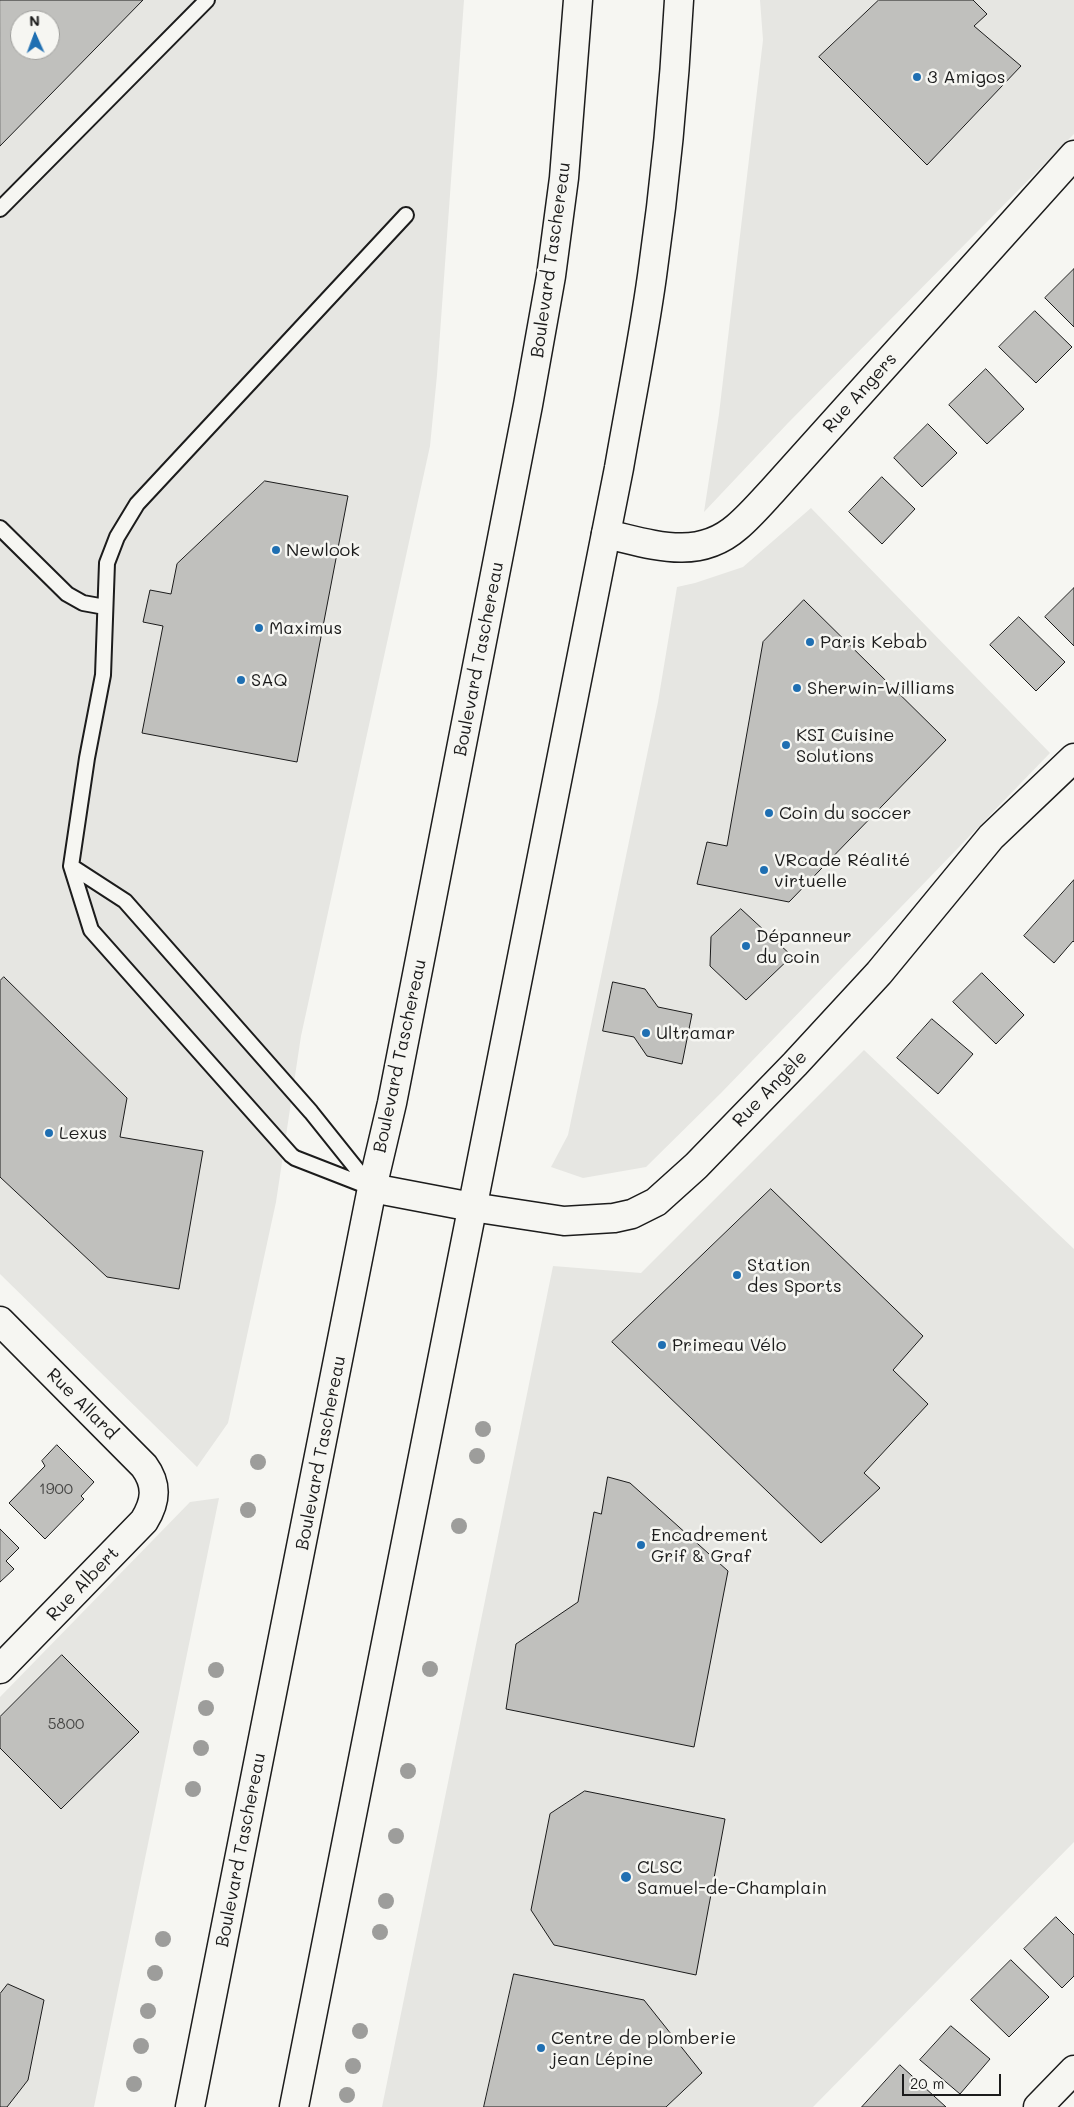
<!DOCTYPE html>
<meta charset="utf-8">
<style>
body{margin:0}
#map{position:relative;width:1074px;height:2107px;overflow:hidden;background:#f6f6f2;font-family:Mali,sans-serif}
canvas{display:block}
.north{position:absolute;left:10px;top:10px;width:50px;height:50px;box-sizing:border-box;background:#f6f6f2;border:1px solid #9f9f9c;border-radius:50%;rotate:358deg;font-size:14px;font-weight:700;line-height:20px;text-align:center;color:#1c1c1c}
.north::after{content:'';display:block;margin:auto;width:18px;height:22px;background:#1f6fb2;clip-path:polygon(50% 0,100% 100%,50% 72%,0 100%)}
.scale{position:absolute;left:902px;top:2074px;width:99px;height:22px;box-sizing:border-box;border:2px solid #1c1c1c;border-top:0;padding-left:6px;font-size:15px;line-height:18px;white-space:nowrap;color:#1c1c1c;-webkit-text-stroke:4px #f6f6f2;paint-order:stroke}
</style>
<div id="map">
<canvas width="1074" height="2107"></canvas>
<div class="north">N</div>
<div class="scale">20 m</div>
</div>
<script>
const c = document.querySelector('canvas').getContext('2d');
c.lineJoin = 'round';
function fill(path, color) { c.fillStyle = color; c.fill(path, 'evenodd'); }
function stroke(path, color, width, dash) { c.strokeStyle = color; c.lineWidth = width; c.lineCap = dash ? 'butt' : 'round'; c.setLineDash(dash || []); c.stroke(path); }
function write(font, color, halo, rows, align = 'center') {
  c.font = font + ' Mali,sans-serif'; c.lineWidth = 5; c.setLineDash([]); c.textBaseline = 'middle'; c.strokeStyle = halo; c.fillStyle = color; for (const [text, x, y, turn = 0] of rows) {
    c.save(); c.translate(x, y); c.rotate((+turn || 0) * Math.PI / 180); c.textAlign = isNaN(turn) ? turn : align; if (halo) c.strokeText(text, 0, 0); c.fillText(text, 0, 0); c.restore();
  }
}
fill(new Path2D(`
 M 0,0 L 464,0 L 437,375 L 430,446 L 301,1036 L 276,1202 L 228,1423 L 197,1467 L 0,1274 ZM 20,20 L 50,20 L 50,50 L 20,50 Z
 M 760,0 L 1074,0 L 1074,134 L 788,423 L 704,512 L 719,414 L 763,40 Z
 M 811,508 L 1050,753 L 721,1093 L 646,1167 L 583,1178 L 551,1167 L 568,1135 L 658,702 L 677,587 L 695,583 L 743,567 Z
 M 864,1050 L 1074,1249 L 1074,1842 L 813,2107 L 382,2107 L 553,1266 L 641,1273 Z
 M 219,1498 L 94,2107 L 0,2107 L 0,1697 L 190,1502 Z`), '#e6e6e2');
const building = new Path2D(`
 M 0,0 L 143,0 L 0,146 ZM 20,20 L 50,20 L 50,50 L 20,50 Z
 M 879,0 L 973,0 L 987,14 L 974,26 L 1021,66 L 927,165 L 819,57 Z
 M 1074,269 L 1074,327 L 1045,298 Z
 M 1035,311 L 1072,347 L 1036,383 L 999,347 Z
 M 986,369 L 1024,409 L 987,444 L 949,405 Z
 M 928,424 L 957,453 L 922,487 L 894,458 Z
 M 882,477 L 915,509 L 882,544 L 849,512 Z
 M 265,481 L 348,496 L 297,762 L 142,733 L 163,626 L 143,622 L 150,590 L 171,594 L 177,564 Z
 M 1074,588 L 1074,646 L 1045,617 Z
 M 804,600 L 946,740 L 789,902 L 697,884 L 707,842 L 727,846 L 763,642 Z
 M 1019,617 L 1065,662 L 1036,691 L 990,645 Z
 M 1074,880 L 1074,942 L 1073,941 L 1054,963 L 1024,936 Z
 M 741,909 L 792,956 L 746,1000 L 710,966 L 711,937 Z
 M 982,973 L 1024,1015 L 996,1044 L 953,1002 Z
 M 4,977 L 127,1098 L 120,1137 L 203,1151 L 179,1289 L 107,1277 L 0,1177 L 0,981 Z
 M 613,982 L 645,989 L 658,1007 L 692,1014 L 682,1064 L 647,1056 L 634,1037 L 603,1031 Z
 M 932,1019 L 973,1054 L 938,1094 L 897,1058 Z
 M 771,1189 L 923,1336 L 893,1370 L 928,1404 L 864,1473 L 880,1488 L 821,1543 L 612,1342 Z
 M 57,1445 L 94,1482 L 81,1496 L 84,1499 L 45,1539 L 9,1503 L 45,1466 L 42,1461 Z
 M 608,1477 L 630,1483 L 728,1571 L 694,1747 L 506,1709 L 516,1644 L 578,1602 L 594,1512 L 601,1514 Z
 M 0,1529 L 19,1548 L 6,1561 L 14,1569 L 0,1582 Z
 M 62,1655 L 139,1732 L 61,1809 L 0,1748 L 0,1717 Z
 M 585,1791 L 725,1819 L 696,1975 L 554,1945 L 531,1910 L 550,1814 Z
 M 1056,1917 L 1074,1935 L 1074,1976 L 1062,1988 L 1024,1949 Z
 M 1011,1960 L 1049,1997 L 1009,2037 L 971,2000 Z
 M 514,1974 L 644,2000 L 702,2073 L 666,2107 L 484,2107 Z
 M 8,1984 L 44,2000 L 28,2080 L 7,2107 L 0,2107 L 0,1994 Z
 M 951,2026 L 990,2059 L 960,2094 L 920,2060 Z
 M 900,2065 L 946,2107 L 862,2107 Z`);
fill(building, '#c0c0bd');
stroke(building, '#1c1c1c', 1);
const lane = new Path2D(`
 M 0,209 L 207,0
 M 0,528 L 67,594 L 83,603 L 105,607
 M 71,866 L 125,901 L 311,1112 L 371,1187
 M 372,1188 L 295,1158 L 291,1155 L 91,930 L 71,866 L 87,758 L 103,675 L 107,563 L 117,537 L 137,504 L 406,215`);
const street = new Path2D(`
 M 606,534 C 651,544 697,562 737,527 C 750,516 762,502 774,489 L 1074,155
 M 372,1188 L 472,1207 L 564,1221 L 614,1218 L 632,1214 L 656,1202 L 696,1166 L 795,1064 L 879,973 L 991,837 L 1074,758
 M 0,1321 L 144,1466 C 158,1485 156,1502 144,1521 L 0,1669
 M 1038,2107 L 1074,2070`);
const primary = new Path2D(`
 M 190,2107 L 372,1188 L 392,1103 L 528,405 L 551,276 L 564,178 L 578,0
 M 294,2107 L 619,468 C 630,404 643,341 652,276 C 665,185 674,93 679,0`);
stroke(lane, '#1c1c1c', 18);
stroke(street, '#1c1c1c', 31);
stroke(primary, '#1c1c1c', 31);
stroke(lane, '#f6f6f2', 14);
stroke(street, '#f6f6f2', 28);
stroke(primary, '#f6f6f2', 28);
c.fillStyle = '#9d9d9b';
for (const [x, y] of [
 [483,1429],
 [477,1456],
 [258,1462],
 [248,1510],
 [459,1526],
 [430,1669],
 [216,1670],
 [206,1708],
 [201,1748],
 [408,1771],
 [193,1789],
 [396,1836],
 [386,1901],
 [380,1932],
 [163,1939],
 [155,1973],
 [148,2011],
 [360,2031],
 [141,2046],
 [353,2066],
 [134,2084],
 [347,2095]
]) { c.beginPath(); c.arc(x, y, 8, 0, 2 * Math.PI); c.fill(); }
for (const [x, y, r, color] of [
 [917,77,5,"#1f6fb2"],
 [276,550,5,"#1f6fb2"],
 [259,628,5,"#1f6fb2"],
 [810,642,5,"#1f6fb2"],
 [241,680,5,"#1f6fb2"],
 [797,688,5,"#1f6fb2"],
 [786,745,5,"#1f6fb2"],
 [769,813,5,"#1f6fb2"],
 [764,870,5,"#1f6fb2"],
 [746,946,5,"#1f6fb2"],
 [646,1033,5,"#1f6fb2"],
 [49,1133,5,"#1f6fb2"],
 [737,1275,5,"#1f6fb2"],
 [662,1345,5,"#1f6fb2"],
 [641,1545,5,"#1f6fb2"],
 [626,1877,6,"#1f6fb2"],
 [541,2048,5,"#1f6fb2"]
]) { const dot = new Path2D(); dot.arc(x, y, r, 0, 2 * Math.PI); c.fillStyle = color; c.fill(dot); stroke(dot, '#f6f6f2', 2); }
write('15px', '#454544', null, [
 ["1900",56,1489],
 ["5800",66,1724]
]);
write('18px', '#1c1c1c', '#f6f6f2', [
 ["3 Amigos",927,77],
 ["Newlook",286,550],
 ["Maximus",269,628],
 ["Paris Kebab",820,642],
 ["SAQ",251,680],
 ["Sherwin-Williams",807,688],
 ["KSI Cuisine",796,735],
 ["Solutions",796,756],
 ["Coin du soccer",779,813],
 ["VRcade Réalité",774,860],
 ["virtuelle",774,881],
 ["Dépanneur",756,936],
 ["du coin",756,957],
 ["Ultramar",656,1033],
 ["Lexus",59,1133],
 ["Station",747,1265],
 ["des Sports",747,1286],
 ["Primeau Vélo",672,1345],
 ["Encadrement",651,1535],
 ["Grif & Graf",651,1556],
 ["CLSC",637,1867],
 ["Samuel-de-Champlain",637,1888],
 ["Centre de plomberie",551,2038],
 ["jean Lépine",551,2059]
], 'left');
write('18px', '#1c1c1c', '#f6f6f2', [
 ["Boulevard Taschereau",551,260,-82],
 ["Rue Angers",860,393,-48],
 ["Boulevard Taschereau",479,659,-79],
 ["Boulevard Taschereau",400,1056,-78],
 ["Rue Angèle",770,1089,-46],
 ["Rue Allard",82,1404,45],
 ["Boulevard Taschereau",321,1453,-79],
 ["Rue Albert",83,1584,-46],
 ["Boulevard Taschereau",241,1850,-79]
]);
</script>
